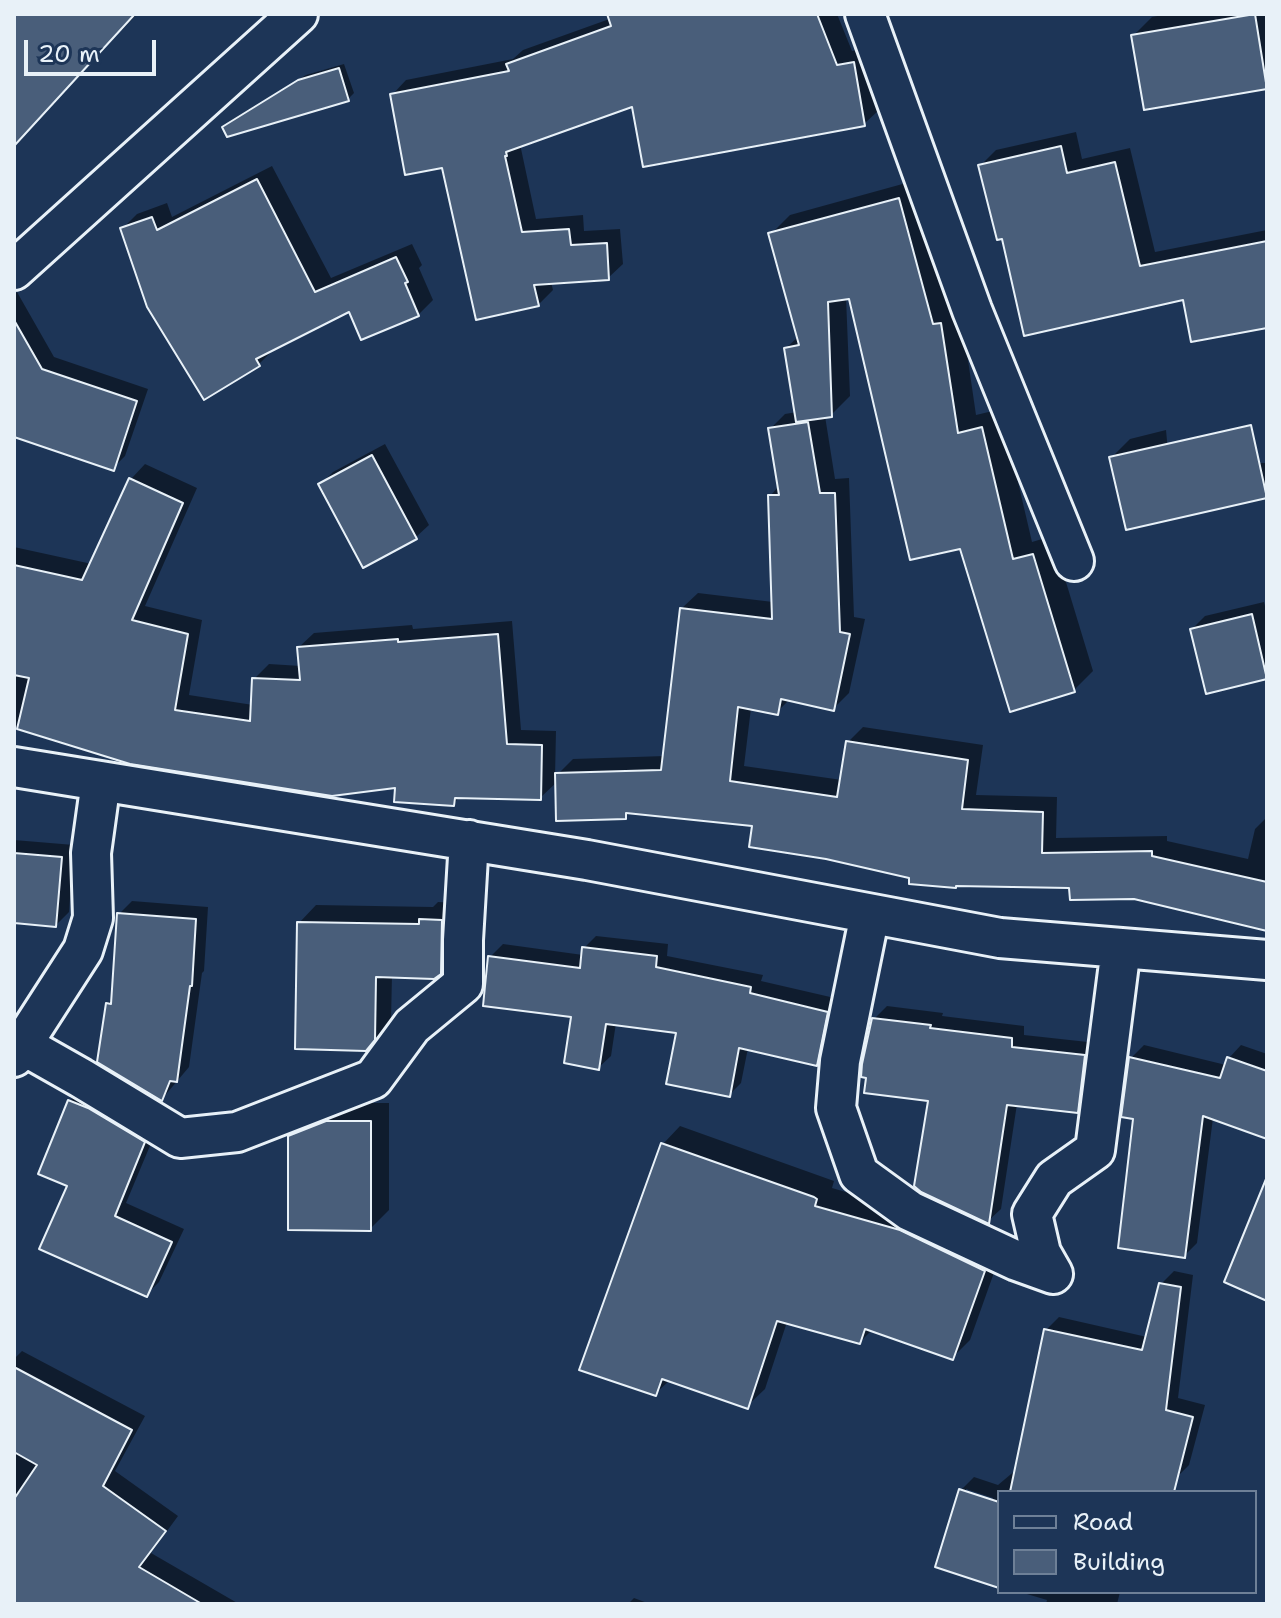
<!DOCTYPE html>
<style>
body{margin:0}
#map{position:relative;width:1281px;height:1618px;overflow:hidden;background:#1d3557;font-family:"Shantell Sans",sans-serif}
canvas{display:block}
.frame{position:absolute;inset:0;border:16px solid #e8f1f8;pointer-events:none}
.legend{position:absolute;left:997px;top:1490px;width:260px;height:104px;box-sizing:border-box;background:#1d3557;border:2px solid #6e8097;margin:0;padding:10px 14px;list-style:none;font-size:24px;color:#e8f1f8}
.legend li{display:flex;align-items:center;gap:16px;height:40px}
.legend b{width:40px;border:2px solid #6e8097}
.scale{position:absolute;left:24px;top:40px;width:132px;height:36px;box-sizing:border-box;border:4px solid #e8f1f8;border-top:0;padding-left:10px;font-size:24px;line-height:28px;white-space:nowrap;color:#e8f1f8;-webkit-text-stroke:6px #1d3557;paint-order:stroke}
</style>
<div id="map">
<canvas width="1281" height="1618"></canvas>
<div class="frame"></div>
<ul class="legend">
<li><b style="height:10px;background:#1d3557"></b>Road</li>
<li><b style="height:22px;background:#495e7a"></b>Building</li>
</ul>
<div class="scale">20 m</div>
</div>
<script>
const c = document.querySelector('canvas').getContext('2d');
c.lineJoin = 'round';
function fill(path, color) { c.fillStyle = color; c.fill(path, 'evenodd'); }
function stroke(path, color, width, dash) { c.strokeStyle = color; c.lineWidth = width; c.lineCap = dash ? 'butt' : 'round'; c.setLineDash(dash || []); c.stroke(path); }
fill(new Path2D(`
 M 14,14 L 137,14 L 122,30 L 120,29 L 14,87 Z
 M 618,14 L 837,14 L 852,51 L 868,48 L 879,110 L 864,124 L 634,104 L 520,144 L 536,219 L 583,215 L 584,231 L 620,229 L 623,264 L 608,278 L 551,282 L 553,290 L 538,305 L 443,166 L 392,95 L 406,80 L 513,59 L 523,50 L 615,17 Z
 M 1168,14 L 1267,14 L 1267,87 L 1145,107 L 1133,36 L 1152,17 Z
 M 344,64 L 354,93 L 348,99 L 224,127 L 230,121 L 306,75 Z
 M 1076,132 L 1082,159 L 1130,148 L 1155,252 L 1267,230 L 1267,326 L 1003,237 L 980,166 L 996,150 Z
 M 272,166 L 331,278 L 412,244 L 422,265 L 419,268 L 433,300 L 418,315 L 350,309 L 274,349 L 259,364 L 122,229 L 137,214 L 167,203 L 172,217 Z
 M 917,180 L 960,305 L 976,415 L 1001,409 L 1032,542 L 1052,536 L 1093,671 L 1074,690 L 961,546 L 850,296 L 846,297 L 850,396 L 831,415 L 825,416 L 835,479 L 849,478 L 854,617 L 865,619 L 849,693 L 833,709 L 790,699 L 777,712 L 751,708 L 744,766 L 842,780 L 848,742 L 863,727 L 983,745 L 976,795 L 1057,797 L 1056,838 L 1167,836 L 1167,841 L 1248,859 L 1255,829 L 1267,817 L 1267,929 L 1134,897 L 1071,886 L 911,877 L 754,825 L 631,812 L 625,817 L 558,781 L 540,798 L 461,796 L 453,804 L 398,786 L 74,743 L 14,726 L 14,547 L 92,564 L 131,479 L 145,464 L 197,488 L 145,606 L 202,620 L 189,695 L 253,705 L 254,679 L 269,664 L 301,666 L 299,647 L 314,633 L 412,625 L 413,629 L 512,621 L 521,730 L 556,731 L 555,777 L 573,759 L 665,756 L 682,608 L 698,593 L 773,602 L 770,496 L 779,486 L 770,429 L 785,414 L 797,412 L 786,348 L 799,336 L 771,234 L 790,215 Z
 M 17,292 L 54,357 L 148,389 L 125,456 L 113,468 L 14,384 L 14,295 Z
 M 1166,430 L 1169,462 L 1267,463 L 1267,496 L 1127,527 L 1111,458 L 1130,439 Z
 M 385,444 L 429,525 L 416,537 L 364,565 L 321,484 L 333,472 Z
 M 1264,602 L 1267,614 L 1266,678 L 1192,629 L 1205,616 Z
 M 14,840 L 74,845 L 69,912 L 56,925 L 14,921 Z
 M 132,901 L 208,907 L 204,971 L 202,973 L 189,1067 L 162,1099 L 107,1004 L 114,998 L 119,914 Z
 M 438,902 L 459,903 L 458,954 L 440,972 L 392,975 L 391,1021 L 366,1049 L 299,923 L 316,905 L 433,907 Z
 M 596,936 L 668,944 L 667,956 L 763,975 L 761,981 L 839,999 L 829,1052 L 817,1064 L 748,1048 L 741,1083 L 729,1095 L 679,1031 L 616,1023 L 611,1056 L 598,1068 L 573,1016 L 490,957 L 503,944 L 583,955 L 584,948 Z
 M 887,1006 L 943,1013 L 942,1016 L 1024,1026 L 1024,1035 L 1097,1043 L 1090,1098 L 1077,1111 L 1017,1104 L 1001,1209 L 988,1221 L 930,1100 L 874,1019 Z
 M 1144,1045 L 1226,1065 L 1229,1058 L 1241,1045 L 1267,1054 L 1267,1120 L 1213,1118 L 1197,1243 L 1184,1256 L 1135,1117 L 1131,1058 Z
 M 83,1088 L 157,1129 L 126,1203 L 184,1229 L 159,1282 L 146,1295 L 70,1185 L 70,1101 Z
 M 346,1103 L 389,1103 L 389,1210 L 370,1229 L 290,1136 L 310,1117 Z
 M 680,1126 L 834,1181 L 832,1188 L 918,1213 L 1001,1253 L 970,1340 L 952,1358 L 872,1330 L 860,1342 L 787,1322 L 765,1389 L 747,1406 L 670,1380 L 655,1394 L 663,1144 Z
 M 1174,1271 L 1193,1275 L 1178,1398 L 1205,1405 L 1189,1465 L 1176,1478 L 1147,1492 L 999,1492 L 999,1585 L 961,1490 L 974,1477 L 998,1485 L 1017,1469 L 1046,1330 L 1059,1317 L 1147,1337 L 1161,1284 ZM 966,1489 L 993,1498 L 992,1501 L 966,1493 Z
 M 22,1351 L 145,1416 L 115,1471 L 178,1516 L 151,1553 L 239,1604 L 29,1604 L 14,1594 L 14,1359 Z
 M 1020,1592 L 1120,1592 L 1117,1604 L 1046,1604 L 1047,1600 Z
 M 634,1598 L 650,1604 L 628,1604 Z`), '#0007');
const building = new Path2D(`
 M 14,14 L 135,14 L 14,146 Z
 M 607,14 L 817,14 L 837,65 L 854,62 L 865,126 L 643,167 L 632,107 L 506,152 L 507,156 L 505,156 L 522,232 L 569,229 L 571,245 L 607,243 L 609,280 L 534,285 L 539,306 L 476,320 L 442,168 L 405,175 L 390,94 L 509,71 L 506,64 L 611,26 Z
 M 1255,14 L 1267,89 L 1144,110 L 1131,35 Z
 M 339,68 L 349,101 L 227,137 L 222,127 L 298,80 Z
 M 1061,146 L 1067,173 L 1115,162 L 1140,266 L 1267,241 L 1267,328 L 1191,342 L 1183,300 L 1024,336 L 1002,239 L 997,240 L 978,165 Z
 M 257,179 L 315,292 L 396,257 L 408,282 L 405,283 L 419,316 L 361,340 L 349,312 L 256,359 L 260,366 L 204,400 L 147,307 L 120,228 L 152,217 L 157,230 Z
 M 899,198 L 933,324 L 941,323 L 958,433 L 982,427 L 1013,559 L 1033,554 L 1075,692 L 1010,712 L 960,549 L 910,560 L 849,299 L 828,302 L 832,417 L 796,422 L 784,348 L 799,345 L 768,233 Z
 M 14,320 L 42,369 L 137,401 L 114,471 L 14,437 Z
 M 808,422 L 820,493 L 835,493 L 840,632 L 850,634 L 834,711 L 781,699 L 778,715 L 738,707 L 730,781 L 837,797 L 846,741 L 968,760 L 962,809 L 1043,812 L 1042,853 L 1152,851 L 1152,856 L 1267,882 L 1267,931 L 1134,899 L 1070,900 L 1069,888 L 956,886 L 956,888 L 909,884 L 909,878 L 826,859 L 749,847 L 752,826 L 626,813 L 626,819 L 556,821 L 555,773 L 661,770 L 680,608 L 772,619 L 768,495 L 779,495 L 768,428 Z
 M 1251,425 L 1267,498 L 1126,530 L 1109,457 Z
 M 372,455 L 417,539 L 363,568 L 318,484 Z
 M 129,478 L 183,503 L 132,620 L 188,634 L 175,710 L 250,721 L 252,678 L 300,680 L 297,647 L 398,639 L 398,642 L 498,634 L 507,744 L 542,745 L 541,800 L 455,798 L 454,806 L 394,802 L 395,788 L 332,796 L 130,764 L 17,729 L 29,678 L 14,675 L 14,565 L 82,580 Z
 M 1252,614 L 1267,679 L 1206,694 L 1190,629 Z
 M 14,853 L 62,857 L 56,927 L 14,923 Z
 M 117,913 L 196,919 L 192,986 L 190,986 L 177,1082 L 170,1081 L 162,1101 L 97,1062 L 106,1003 L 111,1004 Z
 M 419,919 L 442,920 L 441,974 L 434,979 L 376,977 L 375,1040 L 366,1051 L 295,1049 L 297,922 L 419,924 Z
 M 582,947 L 657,956 L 656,967 L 751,987 L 750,993 L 828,1012 L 817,1066 L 739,1048 L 730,1097 L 666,1084 L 676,1033 L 606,1024 L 599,1070 L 564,1063 L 571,1017 L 483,1006 L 488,956 L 580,968 Z
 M 872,1018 L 931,1025 L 930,1028 L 1012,1038 L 1012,1047 L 1085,1055 L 1078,1113 L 1007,1105 L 989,1224 L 921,1192 L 914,1186 L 928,1101 L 864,1093 L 866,1078 L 861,1077 L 862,1064 Z
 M 1129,1057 L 1220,1078 L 1227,1057 L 1267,1071 L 1267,1139 L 1203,1116 L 1185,1258 L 1118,1248 L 1133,1119 L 1121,1117 Z
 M 68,1100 L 88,1108 L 145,1142 L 115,1216 L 172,1242 L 147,1297 L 39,1249 L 67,1186 L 38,1174 Z
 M 326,1121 L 371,1121 L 371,1231 L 288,1230 L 288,1136 Z
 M 661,1143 L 814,1197 L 817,1199 L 815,1206 L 900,1230 L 985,1271 L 953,1360 L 865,1329 L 860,1344 L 777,1321 L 748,1409 L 662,1379 L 656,1396 L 579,1370 Z
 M 1266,1179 L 1267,1179 L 1267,1301 L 1224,1282 Z
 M 1159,1283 L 1181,1287 L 1166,1410 L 1193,1417 L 1174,1492 L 1010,1492 L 1044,1329 L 1142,1350 Z
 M 14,1367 L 132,1430 L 103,1486 L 166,1531 L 139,1567 L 202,1604 L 14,1604 L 14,1499 L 37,1465 L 14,1452 Z
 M 959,1489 L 999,1502 L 999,1588 L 935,1567 Z`);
fill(building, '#495e7a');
stroke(building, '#e8f1f8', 2);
const minor = new Path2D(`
 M 865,14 L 972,310 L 1074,561
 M 14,270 L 298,14
 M 14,767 L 587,860 L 1000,938 L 1267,960
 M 870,914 L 840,1061 L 836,1108 L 859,1174 L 910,1211 L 1017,1261 L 1053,1274 L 1041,1253 L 1032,1214 L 1054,1179 L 1095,1150 L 1121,948
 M 21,1044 L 81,1078 L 180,1138 L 237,1132 L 373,1079 L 412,1026 L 463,984 L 463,940 L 469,840
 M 14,1057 L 83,950 L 93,918 L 91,853 L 101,781`);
stroke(minor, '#e8f1f8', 44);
stroke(minor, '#1d3557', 38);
</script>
